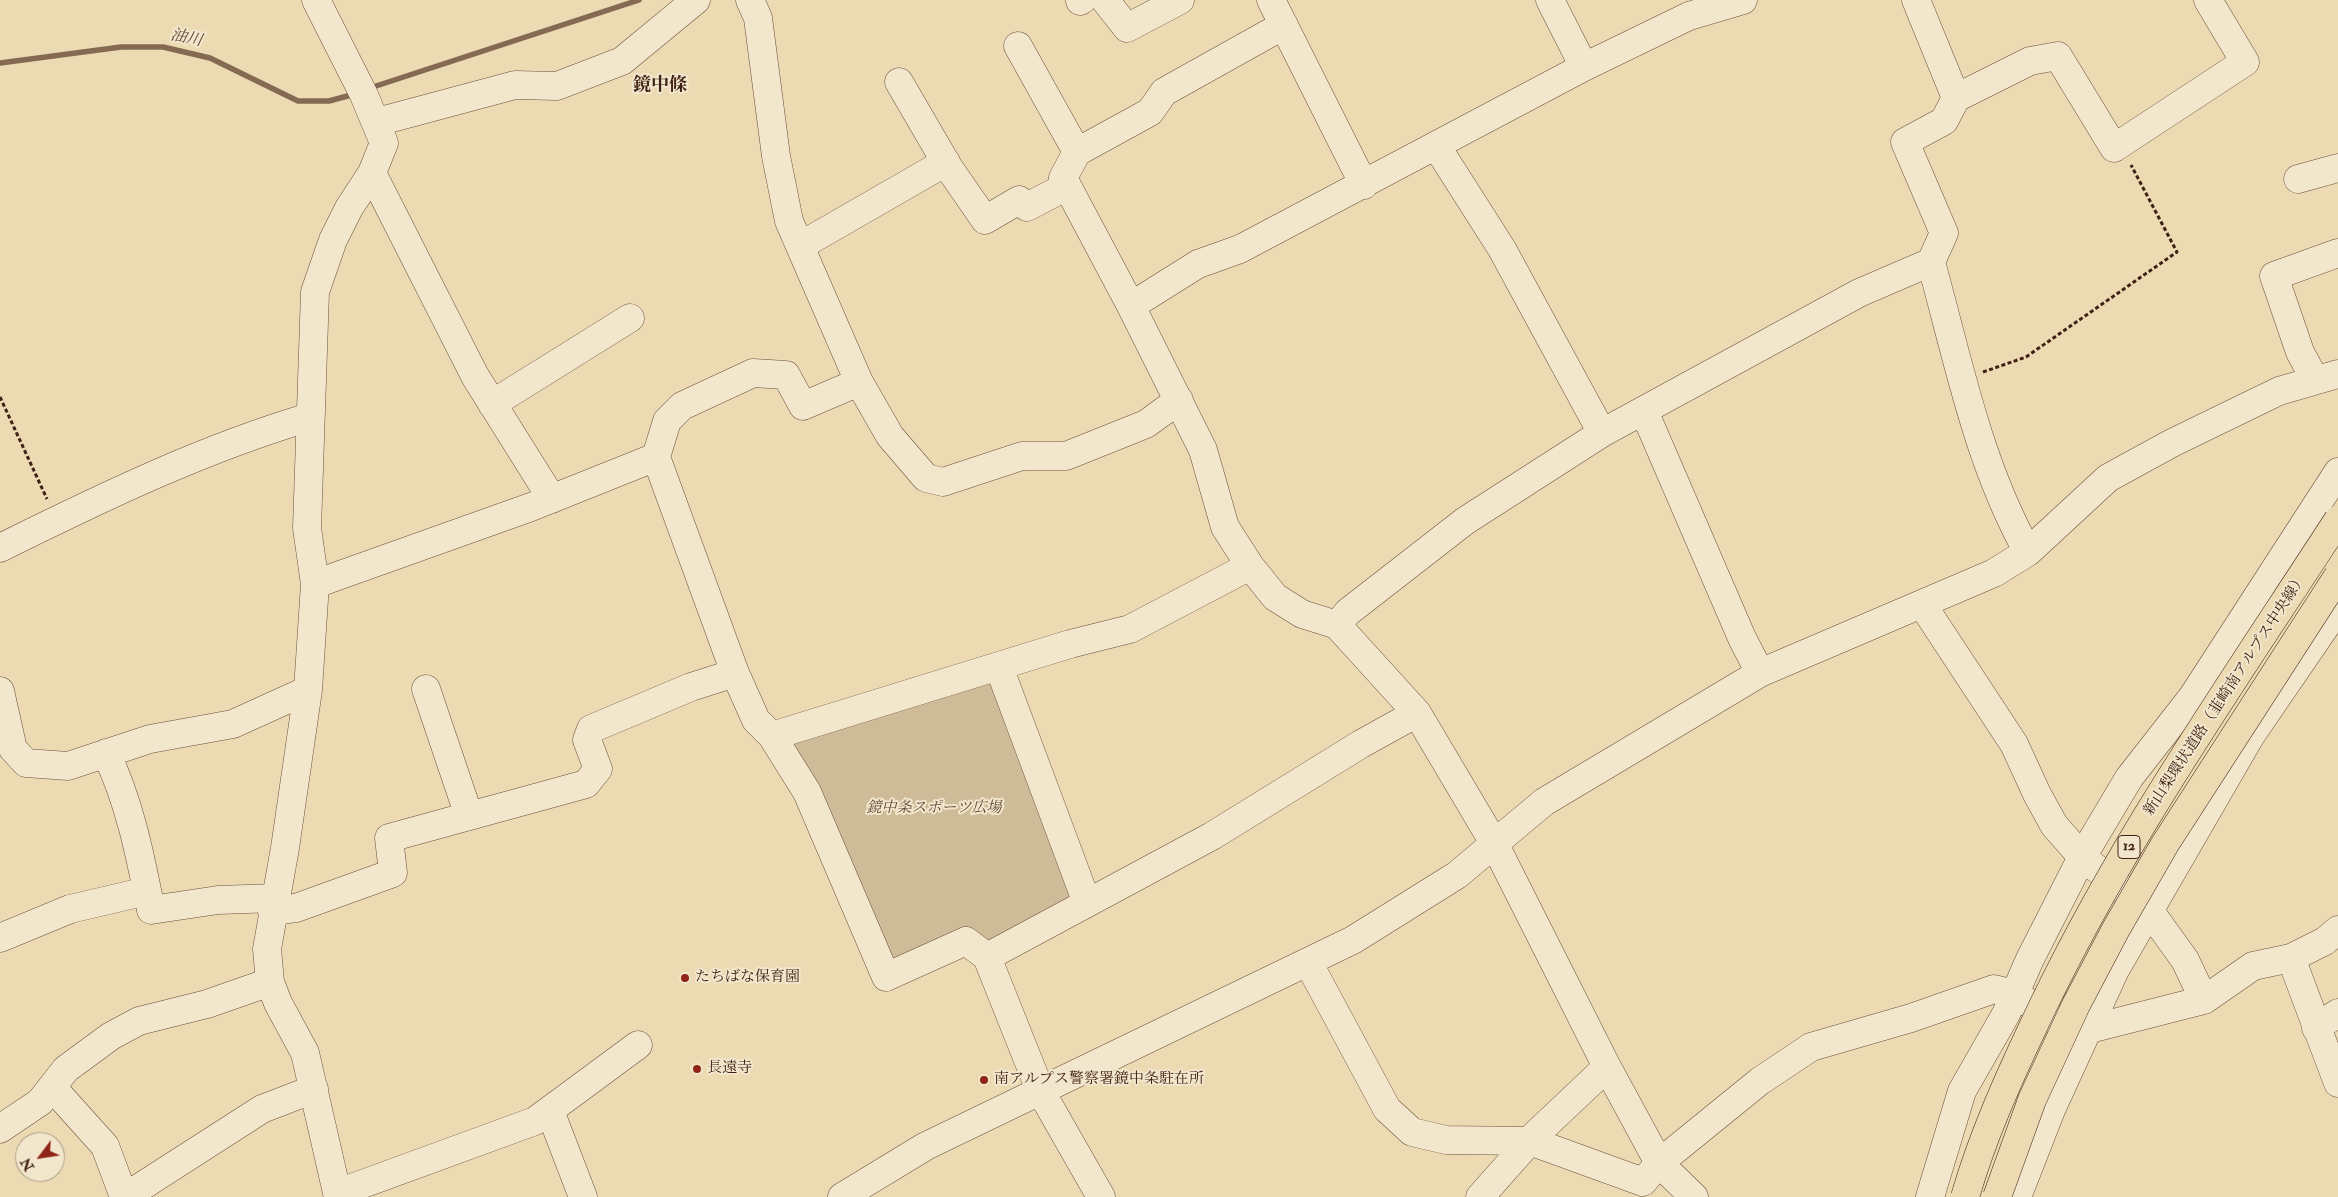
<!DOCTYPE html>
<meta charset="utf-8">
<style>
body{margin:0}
#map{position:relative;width:2338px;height:1197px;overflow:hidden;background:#ebdab2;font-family:"IM FELL Double Pica",serif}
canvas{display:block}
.north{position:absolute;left:15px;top:1132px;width:50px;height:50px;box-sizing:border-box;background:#f2e7cd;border:1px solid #ab9883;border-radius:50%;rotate:239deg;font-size:14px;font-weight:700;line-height:20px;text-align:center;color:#412115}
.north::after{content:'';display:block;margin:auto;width:18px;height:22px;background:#8f2418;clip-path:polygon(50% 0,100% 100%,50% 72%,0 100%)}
</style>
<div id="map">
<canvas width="2338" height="1197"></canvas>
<div class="north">N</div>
</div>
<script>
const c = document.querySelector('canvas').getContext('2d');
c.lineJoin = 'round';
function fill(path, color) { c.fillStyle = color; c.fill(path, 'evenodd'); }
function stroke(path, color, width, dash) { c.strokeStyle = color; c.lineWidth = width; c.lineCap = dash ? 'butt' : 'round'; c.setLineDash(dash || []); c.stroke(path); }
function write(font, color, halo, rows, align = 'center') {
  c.font = font + ' "IM FELL Double Pica","Noto Serif JP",serif'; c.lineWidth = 4; c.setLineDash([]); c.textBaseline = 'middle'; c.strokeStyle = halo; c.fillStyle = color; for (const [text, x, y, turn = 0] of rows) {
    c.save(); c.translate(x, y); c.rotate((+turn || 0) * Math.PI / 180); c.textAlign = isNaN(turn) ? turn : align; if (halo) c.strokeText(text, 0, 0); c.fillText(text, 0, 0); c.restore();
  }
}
fill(new Path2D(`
 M 999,667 L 1087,903 L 987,957 L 966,941 L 886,977 L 783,733 Z`), '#cebb97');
stroke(new Path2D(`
 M 0,63 L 121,47 L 163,47 L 210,58 L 298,101 L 329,101 L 355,94
 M 376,86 L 639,0`), '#846a53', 5.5);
const minor = new Path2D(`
 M 316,0 L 364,95 L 384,143 L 372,173 L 349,208 L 333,240 L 315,292 L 307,528 L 315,584 L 308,690 L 285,848 L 267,949 L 270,982 L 278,1003 L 305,1053 L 338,1197
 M 750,0 L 758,18 L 776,156 L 789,221 L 859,382 L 890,436 L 926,478 L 943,482 L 1022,456 L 1066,456 L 1146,424 L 1179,400
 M 1105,0 L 1127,28 L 1180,0
 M 1271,0 L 1364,185
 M 1550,0 L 1584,67
 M 1916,0 L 1956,98 L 1944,121 L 1905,142 L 1944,233 L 1931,262 C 1958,360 1978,463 2028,552
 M 1080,1 L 1082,0
 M 1284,25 L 1164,92 L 1150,112 L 1077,152 L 1063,178 L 1131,306 L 1203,450 L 1225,527 L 1250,566 L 1275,597 L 1302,614 L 1337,625 L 1417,713 L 1494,843 L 1607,1067 L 1659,1163 L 1694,1197
 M 1018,46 L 1077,152
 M 899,82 L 949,168 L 985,220 L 1019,200 L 1027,207 L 1067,186
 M 1956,98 L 2030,61 L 2058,56 L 2114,148 L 2245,62 L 2208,0
 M 377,122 L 515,85 L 557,86 L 622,61 L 696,0
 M 1437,147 L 1502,249 L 1602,433
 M 372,173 L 475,376 L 552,499
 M 2298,179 L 2338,168
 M 800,246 L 946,162
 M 1131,306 L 1198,264 L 1240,249 L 1584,67 L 1689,16 L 1743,0
 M 2315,380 L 2300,352 L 2274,276 L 2338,253
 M 492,404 L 630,318
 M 1644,411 L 1742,638 L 1760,673
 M 656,457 L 667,421 L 682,406 L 753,373 L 786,375 L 803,406 L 859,382
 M 0,548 C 101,498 202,449 310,417
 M 315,584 L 531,507 L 656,457 L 735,673 L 756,720 L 772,736 L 807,792 L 886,977 L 966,941 L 987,957 L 1040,1090 L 1101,1197
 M 1922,604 L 2014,744 L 2037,794 L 2054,825 L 2082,857 L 2149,910 L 2185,960 L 2204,1000
 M 1337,625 L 1348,612 L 1465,521 L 1602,433 L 1859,293 L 1931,262
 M 999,667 L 1087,903
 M 426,689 L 469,816
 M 0,691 L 13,749 L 26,763 L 68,766 L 150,739 L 233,724 L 308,690
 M 772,736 L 1070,644 L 1130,629 L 1250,566
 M 106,753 C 130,803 140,855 151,910 L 218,900 L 275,898
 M 272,911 L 296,908 L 393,873 L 389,838 L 586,784 L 598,769 L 587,740 L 591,729 L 691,687 L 735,673
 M 0,938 L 70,909 L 147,891
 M 987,957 L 1212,836 L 1361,744 L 1417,713
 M 2291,958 L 2325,941 L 2338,930
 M 1308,962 L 1387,1109 L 1412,1132 L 1446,1140 L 1530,1141 L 1643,1182 L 1659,1163 L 1760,1081 L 1811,1047 L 1911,1018 L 1994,989 L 2015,994 L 2058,1022 L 2086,1030 L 2204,1000 L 2253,966 L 2291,958 L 2338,1083
 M 2316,1028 L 2338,1013
 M 52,1087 L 105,1146 L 124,1197
 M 550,1111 L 583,1197
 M 0,1129 L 40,1102 L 66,1069 L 111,1036 L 139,1021 L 207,1004 L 270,982
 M 338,1193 L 535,1121 L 638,1045
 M 125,1197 L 262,1109 L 314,1089
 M 842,1197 L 926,1146 L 1353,940 L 1457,875 L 1544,802 L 1760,673 L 1994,573 L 2028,552 L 2108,478 L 2172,443 L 2279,391 L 2338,374
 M 1480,1197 L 1535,1135 L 1607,1067
 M 1930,1197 L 1962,1091 L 2006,1014 L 2030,959 L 2082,857 L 2129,778 L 2193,696 L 2338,472
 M 2017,1197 L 2051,1110 L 2115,970 L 2251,735 L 2338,608`);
stroke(minor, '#6c4f3c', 29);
stroke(new Path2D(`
 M 1983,372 L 2026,357 L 2177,252 L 2131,165
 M 0,397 L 47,499`), '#412115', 3, [4, 2.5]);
stroke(minor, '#f2e7cd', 28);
const highwayBridge = new Path2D(`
 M 1965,1197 C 1982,1138 2007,1082 2033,1027 C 2116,848 2231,685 2338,520
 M 1997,1197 L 2032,1100 L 2076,1005 L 2116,929 L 2165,844 L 2338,576`);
stroke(highwayBridge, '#412115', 29, []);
stroke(highwayBridge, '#ebdab2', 28);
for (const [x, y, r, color] of [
 [685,978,5,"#8f2418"],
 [697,1069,5,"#8f2418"],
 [984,1080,5,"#8f2418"]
]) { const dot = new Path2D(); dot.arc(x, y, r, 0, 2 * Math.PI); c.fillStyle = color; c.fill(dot); stroke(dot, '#f2e7cd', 2); }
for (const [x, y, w] of [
 [2129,847,22]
]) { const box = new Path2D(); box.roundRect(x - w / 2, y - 11.5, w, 23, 4); c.fillStyle = '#f2e7cd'; c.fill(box); stroke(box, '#412115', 1); }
write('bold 14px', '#412115', null, [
 ["12",2129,847]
]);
write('15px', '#412115', '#f2e7cd', [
 ["新山梨環状道路（韮崎南アルプス中央線）",2226,695,-57]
]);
write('italic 15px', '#644836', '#f2e7cd', [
 ["鏡中条スポーツ広場",934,809]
]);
write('15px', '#412115', '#f2e7cd', [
 ["たちばな保育園",695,978],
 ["長遠寺",707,1069],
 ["南アルプス警察署鏡中条駐在所",994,1080]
], 'left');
write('italic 16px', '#634634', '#f2e7cd', [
 ["油川",186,39,12]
]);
write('bold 18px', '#412115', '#f2e7cd', [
 ["鏡中條",660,86]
]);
</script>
